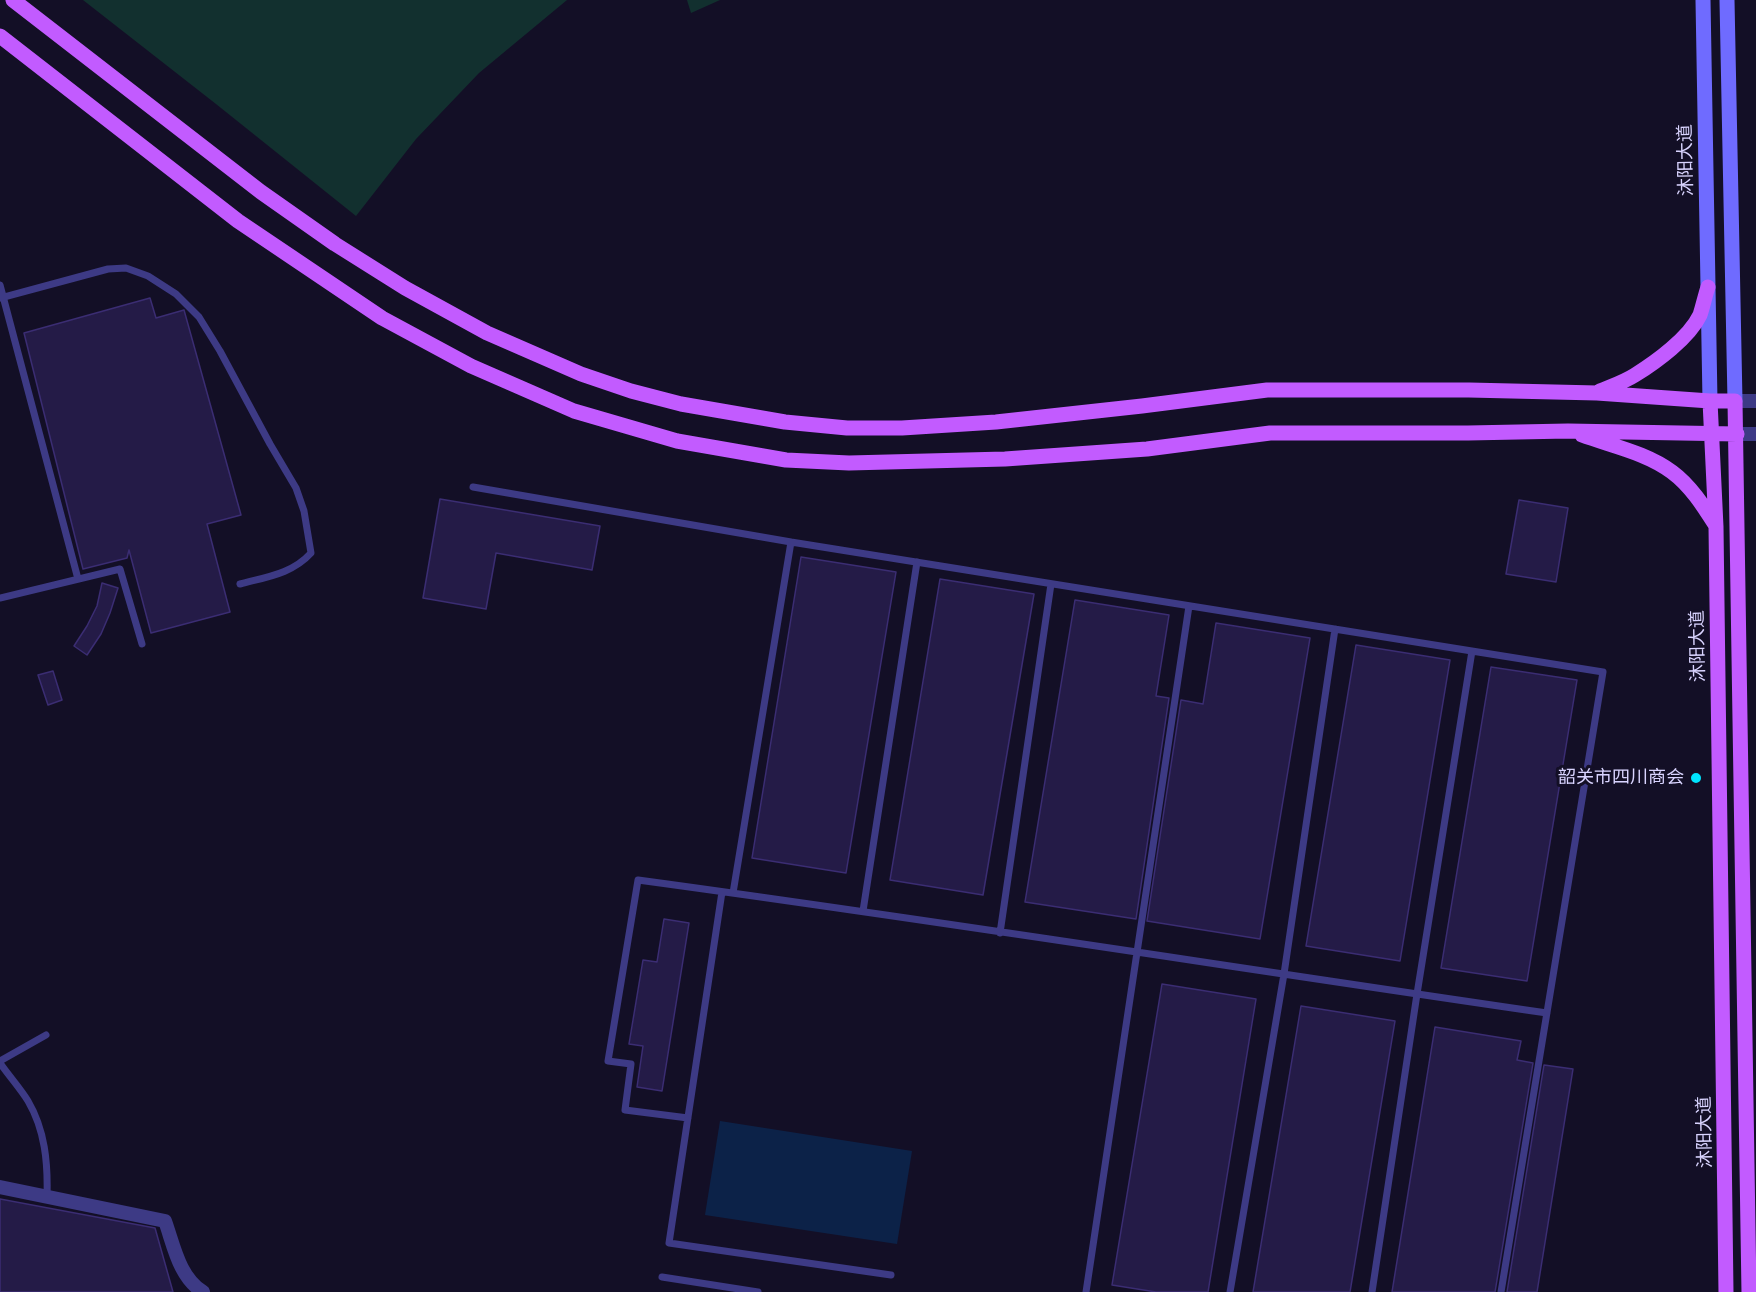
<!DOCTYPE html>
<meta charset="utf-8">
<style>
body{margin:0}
canvas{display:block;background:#130f26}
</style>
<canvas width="1756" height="1292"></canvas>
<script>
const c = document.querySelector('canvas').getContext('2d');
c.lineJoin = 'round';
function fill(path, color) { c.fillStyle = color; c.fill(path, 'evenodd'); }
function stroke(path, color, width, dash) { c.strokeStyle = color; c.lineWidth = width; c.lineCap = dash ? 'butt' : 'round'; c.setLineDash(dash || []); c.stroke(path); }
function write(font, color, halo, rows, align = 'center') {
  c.font = font + ' Cabin,"Noto Sans SC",sans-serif'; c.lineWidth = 6; c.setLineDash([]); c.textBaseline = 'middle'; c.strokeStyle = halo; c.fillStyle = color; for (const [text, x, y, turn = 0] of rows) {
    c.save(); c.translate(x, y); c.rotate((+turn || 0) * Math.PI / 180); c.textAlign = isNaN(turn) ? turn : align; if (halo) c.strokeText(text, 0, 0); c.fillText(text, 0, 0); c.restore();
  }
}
fill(new Path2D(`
 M 83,0 L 567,0 L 479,73 L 416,139 L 356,216 L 216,104 Z
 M 687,0 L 720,0 L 691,13 Z`), '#12302f');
fill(new Path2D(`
 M 720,1121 L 912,1151 L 897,1244 L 705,1215 Z`), '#0c2248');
const building = new Path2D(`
 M 150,298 L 156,318 L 184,310 L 241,515 L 207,524 L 230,612 L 151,633 L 129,550 L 127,558 L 83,569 L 24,333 Z
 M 440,499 L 600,526 L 592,570 L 496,553 L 486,609 L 423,598 Z
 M 1519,500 L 1568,508 L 1556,582 L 1506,574 Z
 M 801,557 L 896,572 L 846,873 L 752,858 Z
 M 940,579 L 1034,594 L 983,895 L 890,880 Z
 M 102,583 L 118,588 L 110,613 L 101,634 L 87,655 L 74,646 L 87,626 L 97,606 Z
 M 1075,600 L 1169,615 L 1156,696 L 1169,698 L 1136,919 L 1025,902 Z
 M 1216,623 L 1310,638 L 1260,939 L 1147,921 L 1181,700 L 1203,704 Z
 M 1356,645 L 1450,660 L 1400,961 L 1306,946 Z
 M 1491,667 L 1577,680 L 1527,981 L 1441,968 Z
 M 53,671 L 62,700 L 48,705 L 38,675 Z
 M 664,919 L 689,923 L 662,1091 L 637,1087 L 643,1046 L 629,1044 L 643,960 L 657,962 Z
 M 1162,984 L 1256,999 L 1208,1292 L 1156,1292 L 1112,1285 Z
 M 1301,1006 L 1395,1021 L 1350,1292 L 1253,1292 Z
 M 1435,1027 L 1521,1041 L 1517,1060 L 1533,1063 L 1495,1292 L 1392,1292 Z
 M 1544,1065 L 1573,1069 L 1537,1292 L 1507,1292 Z
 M 0,1199 L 155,1228 L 173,1292 L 0,1292 Z`);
fill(building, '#241b47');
stroke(building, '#3b2d73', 1.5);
stroke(new Path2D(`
 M 0,285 L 78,579
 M 0,298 L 108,269 L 126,268 L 148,276 L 176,294 L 199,317 L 220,351 L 270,444 L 296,488 L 304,511 L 311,553 C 292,574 266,577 240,584
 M 473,487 L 791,542
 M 0,598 L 120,569 L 142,644
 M 722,892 L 669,1243 L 891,1275
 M 733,893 L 791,542 L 1603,672 L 1501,1292
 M 863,911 L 917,562
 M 1000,933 L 1051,584
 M 0,1061 L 46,1035
 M 0,1063 C 9,1076 20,1088 28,1101 C 45,1130 48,1163 47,1196
 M 688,1118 L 625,1110 L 631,1064 L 608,1061 L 638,880 C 941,921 1244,969 1547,1013
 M 662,1277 L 758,1292
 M 1086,1292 L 1189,606
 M 1230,1292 L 1284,974 L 1335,629
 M 1372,1292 L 1417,994 L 1472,651`), '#3d3a85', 7);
stroke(new Path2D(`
 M 1735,401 L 1756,401
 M 1737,434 L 1756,434
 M 0,1187 L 165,1221 C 174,1246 179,1277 203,1292`), '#3d3a85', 14);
stroke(new Path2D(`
 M 1703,0 L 1710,401
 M 1727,0 L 1735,401`), '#6f6bff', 15);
stroke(new Path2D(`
 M 13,0 L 261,192 L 335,244 L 405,288 L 487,333 L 581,374 L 631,391 L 681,404 L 785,422 L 847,428 L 902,428 L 996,422 L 1142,406 L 1267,390 L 1469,390 L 1597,393 L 1710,401 L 1735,401 L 1749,1292
 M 0,36 L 238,221 L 382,318 L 471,366 L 574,411 L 677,441 L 786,460 L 849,463 L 1005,459 L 1147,449 L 1270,433 L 1468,433 L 1568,431 L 1737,434
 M 1600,391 C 1612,386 1624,382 1635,375 C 1656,362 1689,338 1700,315 C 1703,306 1705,296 1708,287
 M 1710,401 L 1716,527 L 1726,1292
 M 1582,435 C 1612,446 1647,453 1672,472 C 1691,486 1704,507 1716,526`), '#c25bff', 15);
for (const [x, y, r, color] of [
 [1696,778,6,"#00e5ff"]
]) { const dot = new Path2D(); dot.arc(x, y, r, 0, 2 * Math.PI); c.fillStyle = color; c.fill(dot); stroke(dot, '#130f26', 2); }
write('18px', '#d9d4ff', '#130f26', [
 ["沐阳大道",1686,160,-91],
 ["沐阳大道",1698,646,-91],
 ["沐阳大道",1705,1132,-91]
]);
write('18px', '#d9d4ff', '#130f26', [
 ["韶关市四川商会",1684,778]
], 'right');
</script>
